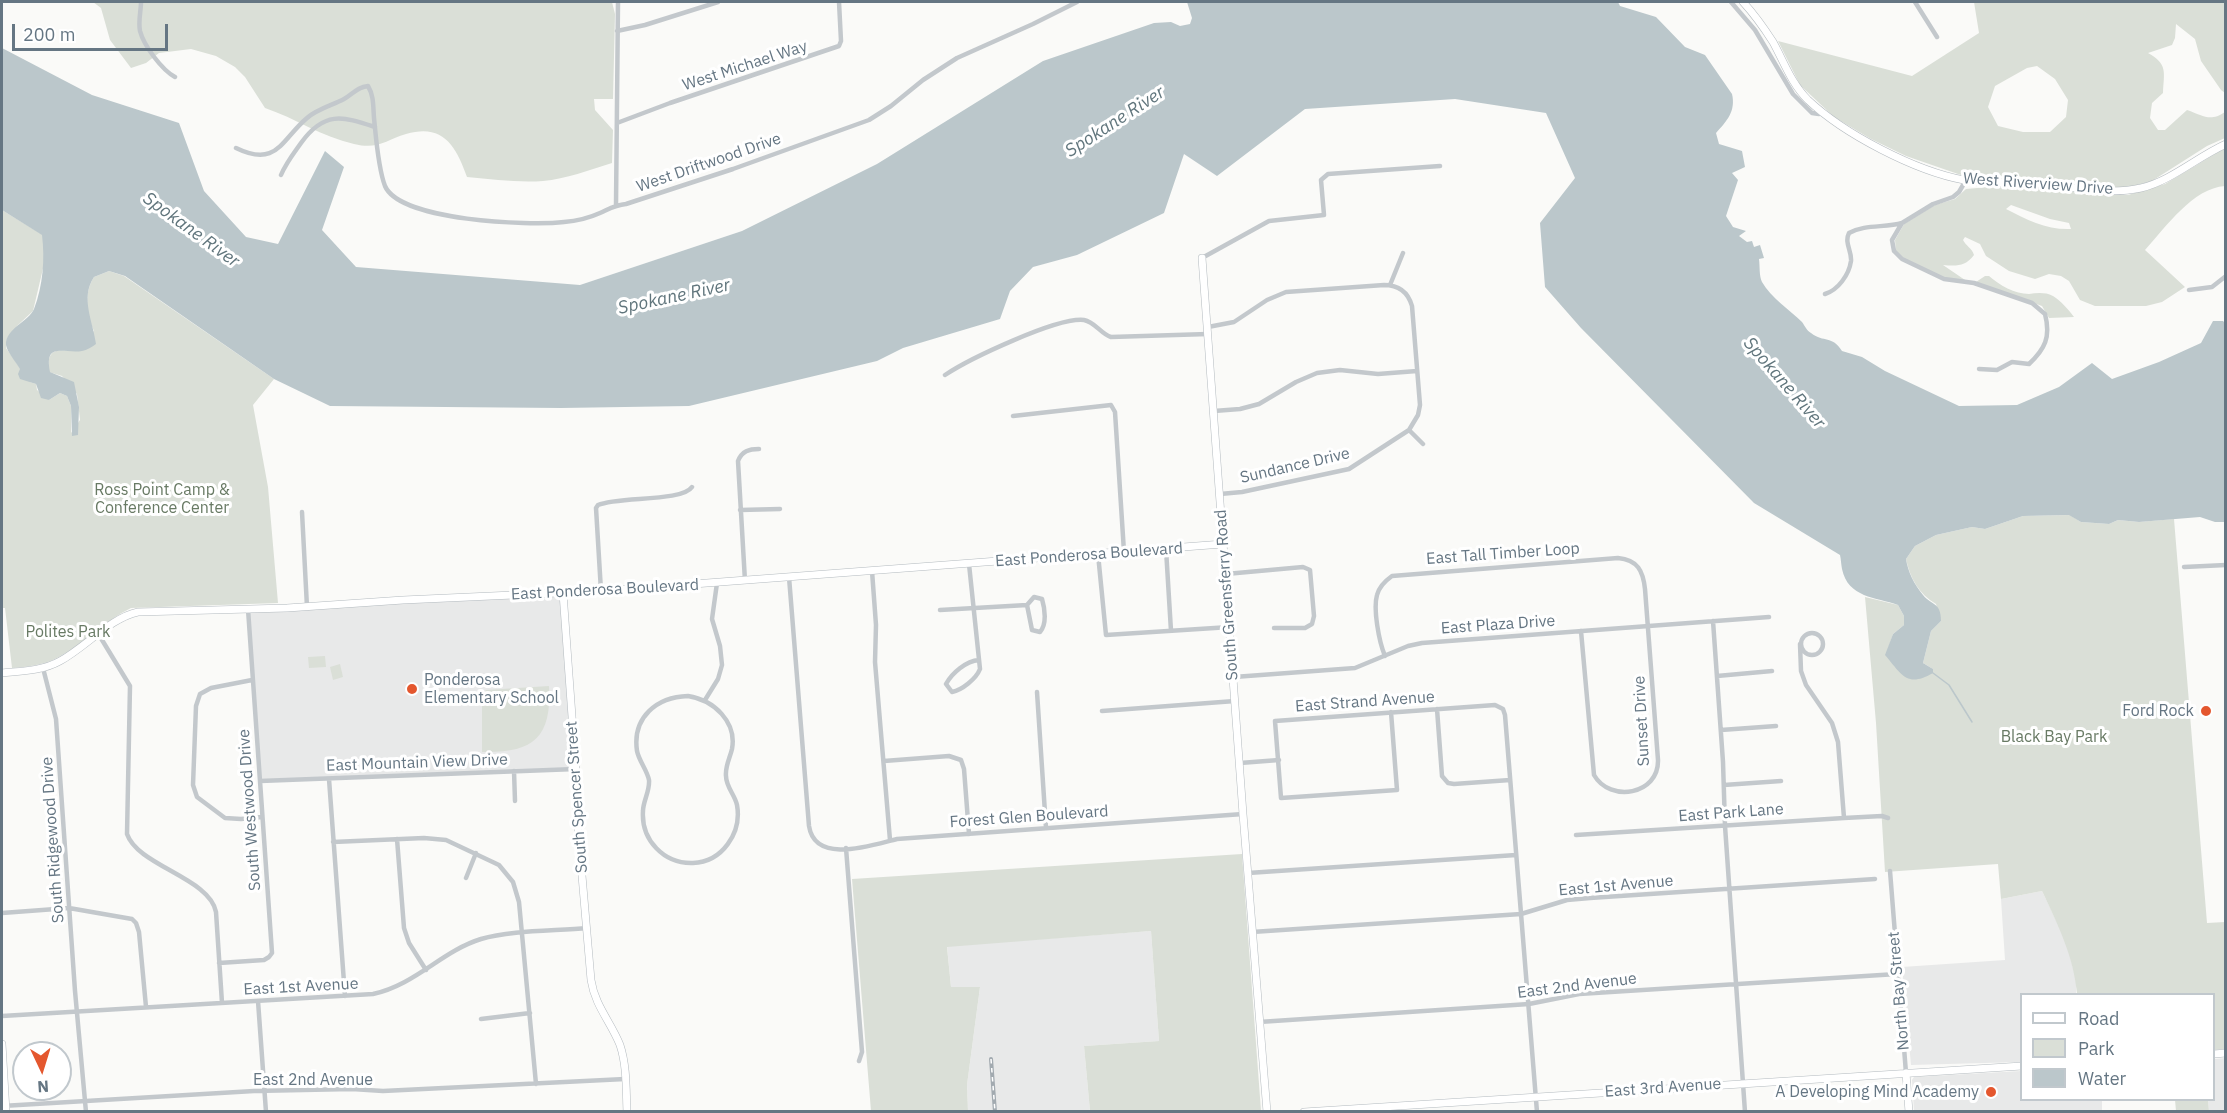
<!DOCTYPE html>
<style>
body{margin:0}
#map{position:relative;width:2227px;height:1113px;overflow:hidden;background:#fafaf8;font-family:"IBM Plex Sans",sans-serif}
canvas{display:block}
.frame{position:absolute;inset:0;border:3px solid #657683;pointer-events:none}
.legend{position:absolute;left:2020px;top:993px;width:195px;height:108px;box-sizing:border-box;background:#fff;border:2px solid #c1c8cd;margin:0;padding:8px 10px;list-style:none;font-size:18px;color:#657683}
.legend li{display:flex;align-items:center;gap:12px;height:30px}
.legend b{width:30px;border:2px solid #c1c8cd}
.north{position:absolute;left:12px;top:1041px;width:60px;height:60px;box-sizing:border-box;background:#fff;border:2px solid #c1c8cd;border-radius:50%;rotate:176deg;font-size:16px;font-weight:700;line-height:24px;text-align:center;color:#657683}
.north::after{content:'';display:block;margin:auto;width:21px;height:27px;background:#e4572e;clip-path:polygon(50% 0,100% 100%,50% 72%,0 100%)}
.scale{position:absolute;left:12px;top:24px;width:156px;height:27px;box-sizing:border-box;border:3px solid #657683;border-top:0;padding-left:8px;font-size:18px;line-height:21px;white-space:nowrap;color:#657683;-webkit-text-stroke:4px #fff;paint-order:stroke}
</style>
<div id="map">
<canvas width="2227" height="1113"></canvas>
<div class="frame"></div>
<ul class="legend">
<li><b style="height:8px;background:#fff"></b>Road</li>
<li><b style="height:16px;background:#dadfd7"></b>Park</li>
<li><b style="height:16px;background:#bbc7cb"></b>Water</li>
</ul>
<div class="north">N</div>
<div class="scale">200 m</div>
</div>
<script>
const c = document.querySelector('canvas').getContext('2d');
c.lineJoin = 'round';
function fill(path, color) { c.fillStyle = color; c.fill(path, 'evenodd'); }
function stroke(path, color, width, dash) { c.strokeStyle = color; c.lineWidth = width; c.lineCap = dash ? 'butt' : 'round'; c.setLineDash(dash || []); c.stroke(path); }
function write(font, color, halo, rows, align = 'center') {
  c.font = font + ' "IBM Plex Sans",sans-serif'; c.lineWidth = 6; c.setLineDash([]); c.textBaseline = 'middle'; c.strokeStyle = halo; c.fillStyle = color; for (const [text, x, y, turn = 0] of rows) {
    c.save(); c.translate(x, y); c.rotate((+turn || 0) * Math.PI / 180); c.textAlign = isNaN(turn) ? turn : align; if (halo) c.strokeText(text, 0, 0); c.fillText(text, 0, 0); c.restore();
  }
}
fill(new Path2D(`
 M 563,593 L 576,769 L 260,781 L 248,609 Z
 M 2042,891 L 2066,941 L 2076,979 L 2076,994 L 2022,994 L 2021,1062 L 1911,1065 L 1902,967 L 2005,960 L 2001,899 Z
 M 1151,931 L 1159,1041 L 1084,1046 L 1090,1111 L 968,1111 L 967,1085 L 980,987 L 951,987 L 947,946 Z
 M 2225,1058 L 2225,1111 L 2209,1111 L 2208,1100 L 2214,1100 L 2214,1059 Z
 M 2021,1071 L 2022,1100 L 2102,1100 L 2102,1111 L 1914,1111 L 1912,1080 L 1914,1077 Z`), '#e8e9e9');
fill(new Path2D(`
 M 93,2 L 612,2 L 615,14 L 613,99 L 594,99 L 595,110 L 613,130 L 612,163 C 589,170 566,179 543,181 C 518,183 493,179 467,177 C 456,146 443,123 406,134 C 386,140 378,150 354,144 C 322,137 295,118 265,108 L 245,77 L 235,67 L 216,56 L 191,49 L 159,53 L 146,63 L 131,68 L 110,40 L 101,8 Z
 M 1974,2 L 2225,2 L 2225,93 L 2221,90 L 2201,61 L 2195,39 L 2176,24 L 2175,38 L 2172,45 L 2148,53 C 2168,64 2164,72 2163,93 L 2152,103 L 2150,118 L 2158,130 L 2165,130 L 2187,110 C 2204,116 2210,122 2225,112 L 2225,138 L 2207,146 L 2152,181 L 2130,187 L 2106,187 L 2023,177 L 1961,175 L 1906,156 L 1871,139 L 1834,117 L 1800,85 L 1778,41 L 1912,76 L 1979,33 ZM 2037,66 L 2055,79 L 2068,100 L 2066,117 L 2050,132 L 2023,132 L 1998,126 L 1988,107 L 1995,86 L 2027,68 Z
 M 2225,148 L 2225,186 C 2193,188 2166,227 2145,250 L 2185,287 L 2162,302 L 2146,306 L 2095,306 L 2080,300 L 2069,281 L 2061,276 L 2049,274 L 2035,279 L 2009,271 L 1986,256 L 1980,244 L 1965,237 L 1963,240 C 1966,246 1972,248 1974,255 C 1965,267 1956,266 1943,265 L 1965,280 L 1949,280 L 1901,257 L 1896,251 L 1895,240 L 1904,224 L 1935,205 L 1955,199 L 1966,189 L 2011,185 L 2108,195 L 2128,195 L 2165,184 ZM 2011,205 L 2050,219 L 2069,223 L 2071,229 C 2047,230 2027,220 2006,209 Z
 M 2,210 L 43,235 L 45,260 L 33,311 L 18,325 L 7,339 L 6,348 L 30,382 L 36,384 L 37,390 L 49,400 L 60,393 L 67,396 L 71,406 L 71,433 L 80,420 L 77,394 L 62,376 L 49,372 C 47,355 51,348 69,351 L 94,331 C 86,314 84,292 94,277 L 109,271 L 124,276 L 274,379 L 253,405 L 268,487 L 278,603 L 131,608 C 104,621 84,644 57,658 C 43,665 27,667 12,668 L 5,608 L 2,608 Z
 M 1985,276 L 1989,276 C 1999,285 2015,294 2029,294 C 2037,293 2045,292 2053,296 C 2061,301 2068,309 2074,317 L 2049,318 L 2042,306 L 1976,282 Z
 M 2070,515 L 2081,522 L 2109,524 L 2118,520 L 2139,522 L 2174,519 L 2207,923 L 2225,922 L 2225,1049 L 2214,1050 L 2214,994 L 2077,994 C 2074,957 2058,925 2042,891 L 2001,899 L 1998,864 L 1885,872 L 1876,723 L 1865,597 L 1898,605 L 1904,616 L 1904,625 L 1893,634 L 1886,655 L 1933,669 L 1923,663 L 1931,631 L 1941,621 L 1936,604 C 1919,594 1910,578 1906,559 L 1915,546 L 1936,535 L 1972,527 L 1985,529 L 2023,516 Z
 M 325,656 L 326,667 L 309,668 L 308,657 Z
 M 340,664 L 343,677 L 333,680 L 330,667 Z
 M 549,686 C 552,739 532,753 482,752 L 482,695 L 486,690 Z
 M 1242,854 L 1261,1111 L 1090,1111 L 1084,1046 L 1159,1041 L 1151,931 L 947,947 L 951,987 L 980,987 L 967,1085 L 968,1111 L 871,1111 L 852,879 Z
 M 2175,1100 L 2208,1100 L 2209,1111 L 2176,1111 Z`), '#dadfd7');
fill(new Path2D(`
 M 1187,2 L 1618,2 L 1620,6 L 1656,17 L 1685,47 L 1705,55 L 1732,94 C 1736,111 1727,121 1716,133 L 1719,144 L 1742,151 L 1745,167 L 1732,173 L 1738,180 L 1726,216 L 1733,227 L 1746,231 L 1739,236 L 1747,242 L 1752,241 L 1754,247 L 1760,245 L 1764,258 L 1759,259 C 1760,266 1759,276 1762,282 C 1771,298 1790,310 1802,322 C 1805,326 1807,331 1811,333 C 1824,343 1832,335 1842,351 L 1862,357 L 1885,371 L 1959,406 L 2017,405 L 2059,387 L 2092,363 L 2112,379 L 2159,362 L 2201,343 L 2213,321 L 2223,321 L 2226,324 L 2225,522 L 2215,522 L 2200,517 L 2139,522 L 2118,520 L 2109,524 L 2081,522 L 2069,515 L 2023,516 L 1985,529 L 1972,527 L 1936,535 L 1915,546 L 1906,559 C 1908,572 1914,584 1923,595 C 1932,606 1941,602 1941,621 L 1931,631 L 1923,663 L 1933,669 L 1933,673 C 1907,688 1902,675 1885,655 L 1893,634 L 1904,625 L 1904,616 L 1898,605 C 1876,597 1848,598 1842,569 C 1841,564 1841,559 1840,555 L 1754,503 L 1581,328 L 1545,287 L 1540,223 L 1575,178 L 1546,113 L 1455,99 L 1305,109 L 1217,176 L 1184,154 L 1164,213 L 1077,255 L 1033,267 L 1010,291 L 1000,319 L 903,348 L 877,361 L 689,406 L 561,408 L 330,406 L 274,379 L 125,276 L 109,271 L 94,277 C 80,298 93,321 96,344 C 92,347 87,350 82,351 C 64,354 44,341 50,372 L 74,382 L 79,407 L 78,435 L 72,436 L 71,406 L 67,396 L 60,393 L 49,400 L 41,398 L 36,384 L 20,379 L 18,374 L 20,369 C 16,362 7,352 6,345 C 5,329 29,321 34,309 C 43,286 45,259 42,235 L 2,210 L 2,48 L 92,95 L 179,123 L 204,191 L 246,237 L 278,244 L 325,151 L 344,167 L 322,230 L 356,267 L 580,285 L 742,231 L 877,164 L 1043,61 L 1154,23 L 1171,22 L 1180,26 L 1190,24 L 1192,18 Z`), '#bbc7cb');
stroke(new Path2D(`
 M 1933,673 L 1949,685 L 1972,722`), '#bbc7cb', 1.5);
const secondary = new Path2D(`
 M 1743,2 C 1754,14 1764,28 1773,42 C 1784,62 1791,83 1808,100 C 1844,134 1915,171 1964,180 C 1991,184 2019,182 2046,184 C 2077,188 2110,195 2141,188 C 2171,181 2197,157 2226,144
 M 1202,258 L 1243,814 L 1267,1112
 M 563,593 L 577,785 L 576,806 L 591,980 C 595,1006 611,1022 620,1045 C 627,1066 626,1090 627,1112
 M 2,673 C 21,671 42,671 60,661 C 86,647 110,618 138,612 L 287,608 L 403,600 L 601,591 L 1223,544
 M 2,1044 L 6,1112
 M 2214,1054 L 2226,1053
 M 1906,1073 L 1909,1112
 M 1304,1112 L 2022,1066`);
stroke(secondary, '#b3babf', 8);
stroke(new Path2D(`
 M 141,2 C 141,11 138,21 140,31 C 144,46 162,70 175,77
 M 1731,2 L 1755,30 L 1793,94 L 1812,113 L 1819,114 L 1821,111
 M 1915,2 L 1937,37
 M 617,31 L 645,25 L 718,2
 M 617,123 L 670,103 L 839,46 L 841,41 L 839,2
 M 236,148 C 277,168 281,140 307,118 C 317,109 333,105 344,99 C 353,94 357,87 368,86 C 374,96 373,106 374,118 C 376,137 378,168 385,186 C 400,221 529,226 564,222 C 577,221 589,218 600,213 C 609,209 615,205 626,204 L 733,169 L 869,120 L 891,106 L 923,80 L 957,58 L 1033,24 L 1077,2
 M 281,175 C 286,163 294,153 301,143 C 324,111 342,116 375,127
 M 1966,180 L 1959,192 L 1953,197 L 1933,204 L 1902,223 L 1892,240 L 1894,251 L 1902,259 L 1944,279 L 1974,283 L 2032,303 L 2045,314 C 2051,337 2045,349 2029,364 L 2012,362 L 1997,370 L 1979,369
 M 616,205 L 618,2
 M 1202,258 L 1269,221 L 1324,215 L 1321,180 L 1328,174 L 1440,166
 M 1390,285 L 1403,253
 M 2189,290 L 2212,287 L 2226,276
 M 1825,294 C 1838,290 1849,275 1851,261 C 1852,251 1844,243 1849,233 C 1865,224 1885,228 1902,223
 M 1208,327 L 1234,322 L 1267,300 L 1286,292 L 1384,285 C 1399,285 1408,292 1412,306 L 1420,405 L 1418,415 L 1409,430 L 1349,469 L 1242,492 L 1220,494
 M 945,375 C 969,359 1057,317 1084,320 C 1095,322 1101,334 1111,337 L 1208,334
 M 1214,411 L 1240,409 L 1259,404 L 1296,382 L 1317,373 L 1340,370 L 1378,374 L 1417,371
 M 1013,416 L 1111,405 L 1115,412 L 1124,552
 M 1409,430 L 1423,444
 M 740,510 L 780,509
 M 302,512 L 307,607
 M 1166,549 L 1171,631
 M 1098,554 L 1106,635 L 1230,627
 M 969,564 L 980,669 C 976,679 962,690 952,692 L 946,684 C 952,673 966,661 979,660
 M 2184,567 L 2226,565
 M 872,571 L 876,625 L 875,662 L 890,840
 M 1226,574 L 1303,567 L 1310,570 L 1314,616 L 1312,624 L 1305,628 L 1274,628
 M 789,577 L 809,826 C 815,865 872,845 897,839 L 1243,814
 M 745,581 L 738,461 C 742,451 749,449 759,449
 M 601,591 L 596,508 L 598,505 C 618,496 682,502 692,487
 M 940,610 L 1027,605 L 1034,597 L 1042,599 C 1045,609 1047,624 1040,632 L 1032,630 L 1027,605
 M 1713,621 L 1723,762 L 1725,826 L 1745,1112
 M1801 644a11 11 0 1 1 22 0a11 11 0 1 1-22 0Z
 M 99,635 L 130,686 L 127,834 C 138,866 210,878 216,912 L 222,1003
 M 1800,644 L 1801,671 L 1806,685 L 1832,723 L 1838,742 L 1844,818
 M 1385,656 C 1379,642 1373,609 1377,595 C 1379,587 1385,581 1392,576 L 1618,558 C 1638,560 1643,571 1645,589 L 1658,760 C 1659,795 1610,803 1594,775 L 1581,631
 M 43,668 L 56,719 L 75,991 L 86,1112
 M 1717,676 L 1772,671
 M 1234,677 L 1355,668 L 1408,646 L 1422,643 L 1769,617
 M 252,680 L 211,688 L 200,694 L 196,706 L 193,785 L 197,797 L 225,818 L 241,819 L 262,817
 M 1037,692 L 1046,828
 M 688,696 C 714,700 737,722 732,749 C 730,758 725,766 726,776 C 726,787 735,795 737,805 C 742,833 722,862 693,863 C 664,864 641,840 643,811 C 643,801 650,791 649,780 C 647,770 639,761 637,751 C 632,717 657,697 688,696 Z
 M 705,700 L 718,679 L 722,665 L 720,646 L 712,619 L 717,583
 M 1437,709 L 1442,776 L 1448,783 L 1454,784 L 1510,780
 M 1102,711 L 1235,701
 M 1391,712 L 1397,790 L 1281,798 L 1275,721 L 1495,705 L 1503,709 L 1505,715 L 1537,1112
 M 1721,730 L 1776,726
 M 884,761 L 949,756 L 961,760 L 964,769 L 969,834
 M 1240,763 L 1279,760
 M 514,771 L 515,801
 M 329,779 L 345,996
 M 260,781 L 576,769
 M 1724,785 L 1781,781
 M 1576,835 L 1844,818 L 1882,816 L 1888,818
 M 397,839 L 404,928 L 409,943 L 426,970
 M 333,842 L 424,838 L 446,840 L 499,865 L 513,882 L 519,902 L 536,1084
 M 846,848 L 862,1052 L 859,1061
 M 1890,871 L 1906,1073
 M 1248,873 L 1516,855
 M 466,878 L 476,853
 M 2,913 L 69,908 L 132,919 L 136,923 L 139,932 L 146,1007
 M 1252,932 L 1521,914 L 1567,900 L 1590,898 L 1875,879
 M 219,963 L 264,960 L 269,957 L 272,953 L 248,609
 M 258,1001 L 266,1112
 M 2,1016 L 373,994 C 415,985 442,951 481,939 C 510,930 556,931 587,928
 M 481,1019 L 530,1013
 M 1259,1022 L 1529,1004 L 1579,994 L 1897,974
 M 2,1106 L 254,1091 L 352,1089 L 383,1091 L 625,1079`), '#c3c8cc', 4.5);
stroke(secondary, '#fff', 7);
const rail = new Path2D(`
 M 991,1059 L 995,1112`);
stroke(rail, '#a2aab0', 4);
stroke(rail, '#fff', 1.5, [4.5]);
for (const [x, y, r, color] of [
 [412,689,6,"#e4572e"],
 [2206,711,6,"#e4572e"],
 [1991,1092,6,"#e4572e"]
]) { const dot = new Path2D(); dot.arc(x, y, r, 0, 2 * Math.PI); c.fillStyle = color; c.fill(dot); stroke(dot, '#fff', 2); }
write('16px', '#657683', '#fff', [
 ["West Michael Way",745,66,-18],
 ["West Driftwood Drive",709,163,-19],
 ["West Riverview Drive",2038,184,4],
 ["Sundance Drive",1295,466,-13],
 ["East Tall Timber Loop",1503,554,-4],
 ["East Ponderosa Boulevard",1089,555,-4],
 ["East Ponderosa Boulevard",605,590,-3],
 ["South Greensferry Road",1227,595,-94],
 ["East Plaza Drive",1498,625,-4],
 ["East Strand Avenue",1365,702,-4],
 ["Sunset Drive",1642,721,-93],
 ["East Mountain View Drive",417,763,-2],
 ["South Spencer Street",577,797,-94],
 ["South Westwood Drive",250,810,-94],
 ["East Park Lane",1731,813,-4],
 ["Forest Glen Boulevard",1029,817,-4],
 ["South Ridgewood Drive",53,840,-94],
 ["East 1st Avenue",1616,886,-5],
 ["East 2nd Avenue",1577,986,-7],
 ["East 1st Avenue",301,987,-3],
 ["North Bay Street",1899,991,-95],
 ["East 2nd Avenue",313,1080],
 ["East 3rd Avenue",1663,1088,-4]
]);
write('16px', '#687a64', '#fff', [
 ["Ross Point Camp &",162,490],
 ["Conference Center",162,508],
 ["Polites Park",68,632],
 ["Black Bay Park",2054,737]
]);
write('16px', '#657683', '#fff', [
 ["Ponderosa",424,680,"left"],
 ["Elementary School",424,698,"left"],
 ["Ford Rock",2194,711],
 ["A Developing Mind Academy",1979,1092]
], 'right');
write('italic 18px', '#60757c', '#fff', [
 ["Spokane River",1115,122,-33],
 ["Spokane River",191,230,36],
 ["Spokane River",674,297,-12],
 ["Spokane River",1784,383,49]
]);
</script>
